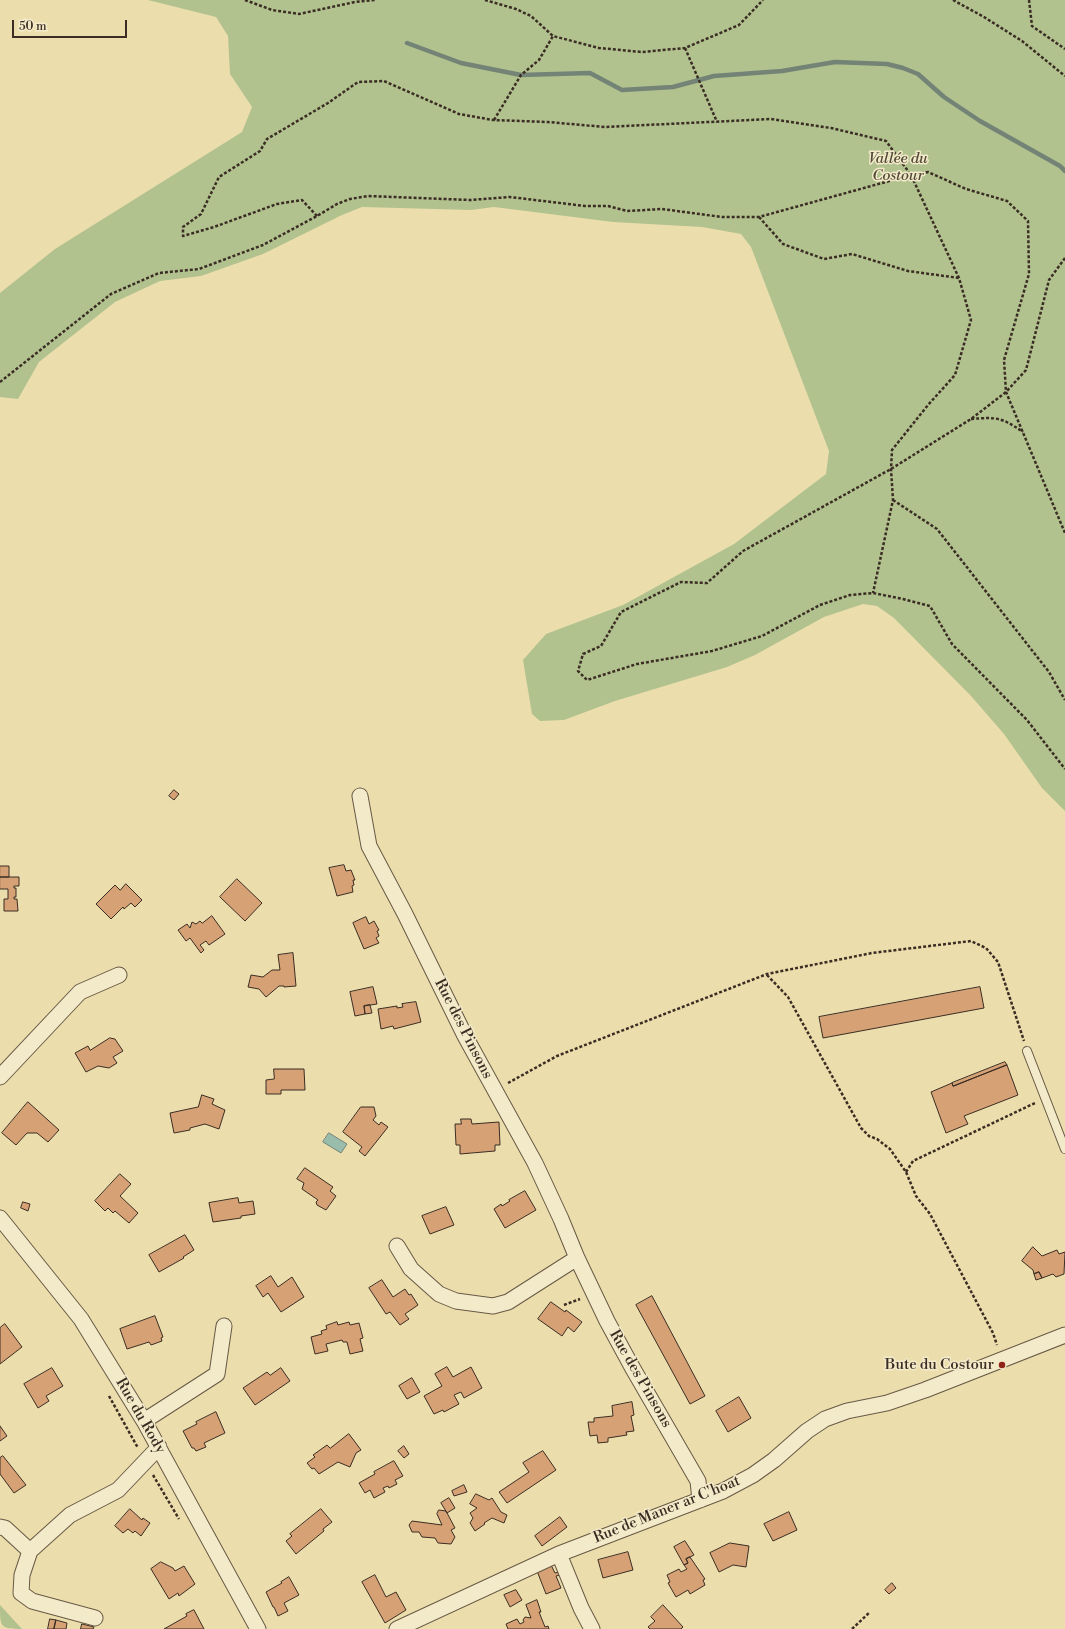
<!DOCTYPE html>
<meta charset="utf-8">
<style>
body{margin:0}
#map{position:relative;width:1065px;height:1629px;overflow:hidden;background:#ecdeac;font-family:"Libre Bodoni",serif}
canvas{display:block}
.scale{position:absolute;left:12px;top:20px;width:115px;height:18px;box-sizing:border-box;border:2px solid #3b2d23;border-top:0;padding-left:5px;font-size:12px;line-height:14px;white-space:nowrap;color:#3b2d23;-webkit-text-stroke:3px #f3eac9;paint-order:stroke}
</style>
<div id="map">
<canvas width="1065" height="1629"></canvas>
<div class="scale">50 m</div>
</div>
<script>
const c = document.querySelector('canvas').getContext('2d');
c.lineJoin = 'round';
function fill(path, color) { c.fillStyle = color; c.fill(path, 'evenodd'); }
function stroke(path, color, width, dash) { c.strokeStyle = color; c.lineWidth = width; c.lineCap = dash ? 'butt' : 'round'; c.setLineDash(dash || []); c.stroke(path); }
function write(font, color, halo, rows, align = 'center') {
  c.font = font + ' "Libre Bodoni",serif'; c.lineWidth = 3; c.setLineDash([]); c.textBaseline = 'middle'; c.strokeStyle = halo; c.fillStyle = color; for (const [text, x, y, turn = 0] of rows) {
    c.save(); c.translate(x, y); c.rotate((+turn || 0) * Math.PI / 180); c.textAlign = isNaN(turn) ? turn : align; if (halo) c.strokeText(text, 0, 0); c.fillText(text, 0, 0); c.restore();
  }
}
fill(new Path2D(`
 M 148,0 L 1065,0 L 1065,811 L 1042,788 L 1004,734 L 971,696 L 894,618 L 877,606 L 863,604 L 824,617 L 755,655 L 727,667 L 615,701 L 564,720 L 540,721 L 532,714 L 523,660 L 546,634 L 623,605 L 734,544 L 826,474 L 829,451 L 751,247 L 741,234 L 702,227 L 613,222 L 494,207 L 471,210 L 362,207 L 342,215 L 263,254 L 201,276 L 160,281 L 115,302 L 39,362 L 18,399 L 0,397 L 0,293 L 55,249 L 242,132 L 252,107 L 230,74 L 228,36 L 216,17 Z
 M 0,1605 L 22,1629 C 0,1629 0,1627 0,1605 Z`), '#b1c28f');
const water = new Path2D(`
 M 329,1133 L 347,1144 L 341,1153 L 323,1142 Z`);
fill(water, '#99bcad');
stroke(water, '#738376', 1);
stroke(new Path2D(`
 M 407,43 L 461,63 L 521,75 L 590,73 L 622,90 L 673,87 L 714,76 L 782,71 L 835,62 L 887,64 L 903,68 L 918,74 L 944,97 L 980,121 L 1060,166 L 1065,171`), '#738376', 4.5);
const building = new Path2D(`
 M 174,790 L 179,794 L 174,800 L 169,796 Z
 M 344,865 L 346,871 L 351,870 L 355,880 L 353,880 L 354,885 L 352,886 L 353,892 L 337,896 L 329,868 Z
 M 0,866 L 9,866 L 9,877 L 0,877 Z
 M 0,877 L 19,877 L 19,886 L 14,886 L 14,888 L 16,888 L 16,897 L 14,897 L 14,899 L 17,899 L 18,911 L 4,911 L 4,899 L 8,899 L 8,889 L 0,889 Z
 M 237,879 L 262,903 L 245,921 L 220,897 Z
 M 126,884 L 142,900 L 135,907 L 131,903 L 124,909 L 123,907 L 111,919 L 96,904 L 115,885 L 120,890 Z
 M 212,916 L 225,934 L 209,945 L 206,941 L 200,945 L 204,950 L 201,953 L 190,938 L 186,941 L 178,930 L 187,924 L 190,928 L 192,922 L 196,924 L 200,921 L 202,923 Z
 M 366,917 L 369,924 L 374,921 L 379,930 L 377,931 L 379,936 L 376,938 L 379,943 L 364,949 L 353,923 Z
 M 293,953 L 296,986 L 284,987 L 284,986 L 279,986 L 266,997 L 259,989 L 248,987 L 251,975 L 263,977 L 272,970 L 280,970 L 278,955 Z
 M 373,987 L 377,1004 L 364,1006 L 365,1014 L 355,1016 L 350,992 Z
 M 980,987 L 984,1008 L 823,1038 L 819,1017 Z
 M 416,1002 L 421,1022 L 394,1029 L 393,1026 L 381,1029 L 378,1009 L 397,1006 L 397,1008 L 403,1007 L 402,1004 Z
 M 370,1005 L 372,1013 L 365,1014 L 364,1006 Z
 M 110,1038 L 115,1039 L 123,1051 L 113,1057 L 117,1063 L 109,1068 L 98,1066 L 86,1072 L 75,1053 L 88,1046 L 90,1050 Z
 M 1005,1062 L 1007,1065 L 953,1086 L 952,1083 Z
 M 1007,1065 L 1018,1095 L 964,1116 L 968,1124 L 946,1133 L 931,1092 L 952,1083 L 953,1086 Z
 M 274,1069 L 304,1069 L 305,1090 L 281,1090 L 281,1094 L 266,1094 L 266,1080 L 274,1079 Z
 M 202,1095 L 214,1099 L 212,1104 L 225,1110 L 219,1129 L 205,1124 L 190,1128 L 190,1130 L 174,1133 L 170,1113 L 198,1107 Z
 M 28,1102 L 59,1130 L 48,1142 L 37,1133 L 27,1133 L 16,1145 L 2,1133 Z
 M 361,1107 L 374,1107 L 376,1116 L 373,1120 L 379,1125 L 381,1122 L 388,1127 L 365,1156 L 359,1151 L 362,1147 L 343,1132 Z
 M 461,1119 L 471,1119 L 472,1124 L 499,1122 L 500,1145 L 495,1145 L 495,1151 L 460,1154 L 460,1145 L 456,1145 L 455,1124 L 461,1124 Z
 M 305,1168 L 333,1187 L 330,1191 L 336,1196 L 326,1210 L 317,1205 L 316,1202 L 318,1200 L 302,1189 L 304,1183 L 297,1179 Z
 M 120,1174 L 131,1184 L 120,1196 L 138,1213 L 129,1223 L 115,1211 L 113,1213 L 108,1208 L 105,1211 L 95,1201 Z
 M 525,1191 L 536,1210 L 505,1228 L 494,1209 L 501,1204 L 502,1206 L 510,1201 L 509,1200 Z
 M 238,1198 L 239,1203 L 253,1201 L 255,1214 L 241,1216 L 241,1218 L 213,1222 L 209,1203 Z
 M 23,1202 L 30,1204 L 28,1211 L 21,1208 Z
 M 446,1207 L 454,1225 L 430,1234 L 422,1216 Z
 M 185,1235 L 194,1250 L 183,1257 L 184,1258 L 159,1272 L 149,1255 Z
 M 1033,1247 L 1042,1256 L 1057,1250 L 1059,1254 L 1065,1252 L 1064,1274 L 1056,1277 L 1053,1274 L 1042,1278 L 1039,1272 L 1034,1274 L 1033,1270 L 1022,1261 Z
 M 1039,1272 L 1042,1278 L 1036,1280 L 1034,1274 Z
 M 271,1276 L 278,1287 L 292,1277 L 304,1297 L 281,1312 L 268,1293 L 263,1297 L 256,1286 Z
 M 382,1280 L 393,1297 L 405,1289 L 409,1295 L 411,1294 L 418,1305 L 405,1314 L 409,1319 L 400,1325 L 390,1312 L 386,1314 L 369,1288 Z
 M 652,1296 L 705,1396 L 690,1404 L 636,1305 Z
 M 551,1302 L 565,1312 L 566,1310 L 582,1322 L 574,1332 L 568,1327 L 562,1336 L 538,1319 Z
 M 155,1316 L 163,1337 L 161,1338 L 162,1341 L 151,1345 L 149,1342 L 127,1349 L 120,1329 Z
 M 337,1322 L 338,1325 L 349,1322 L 350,1325 L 359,1323 L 363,1338 L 360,1339 L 363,1351 L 350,1354 L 347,1342 L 343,1342 L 342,1340 L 326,1344 L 328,1351 L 315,1354 L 311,1337 L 322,1334 L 321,1331 L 327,1329 L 326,1326 Z
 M 5,1324 L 22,1347 L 0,1364 L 0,1328 Z
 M 447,1367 L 453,1377 L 471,1367 L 482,1388 L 464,1398 L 461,1392 L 454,1395 L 459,1404 L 444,1412 L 443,1410 L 434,1414 L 424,1396 L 442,1386 L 435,1374 Z
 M 52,1368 L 63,1386 L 46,1396 L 49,1401 L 38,1408 L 24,1384 Z
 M 281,1368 L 290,1381 L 255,1405 L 243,1388 L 267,1372 L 270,1375 Z
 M 412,1378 L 420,1392 L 407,1399 L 399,1386 Z
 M 739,1397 L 751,1418 L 728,1432 L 716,1411 Z
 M 632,1402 L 634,1415 L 631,1416 L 634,1431 L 626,1432 L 627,1435 L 608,1438 L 608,1442 L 598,1443 L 597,1435 L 590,1436 L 588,1422 L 594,1422 L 594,1418 L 613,1416 L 612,1406 Z
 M 216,1412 L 225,1433 L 204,1443 L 206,1447 L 196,1451 L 194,1448 L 192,1448 L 183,1431 L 197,1424 L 196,1422 Z
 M 0,1426 L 7,1436 L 0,1441 Z
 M 349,1434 L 361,1450 L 356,1453 L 350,1467 L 338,1462 L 319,1474 L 314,1468 L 312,1469 L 307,1463 L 315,1457 L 313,1455 L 327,1445 L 330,1448 Z
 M 404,1446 L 409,1454 L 404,1458 L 398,1451 Z
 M 543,1451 L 556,1470 L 507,1503 L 499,1492 L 529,1472 L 523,1463 Z
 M 3,1456 L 26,1485 L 14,1493 L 0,1474 L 0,1458 Z
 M 394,1461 L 403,1476 L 395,1480 L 397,1484 L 389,1488 L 388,1486 L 383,1488 L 385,1492 L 374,1498 L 370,1490 L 365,1493 L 359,1483 L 375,1474 L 374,1472 Z
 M 464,1485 L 467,1492 L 454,1496 L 452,1491 Z
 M 476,1494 L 489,1500 L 492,1498 L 501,1512 L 507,1515 L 504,1523 L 492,1518 L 484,1523 L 485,1524 L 475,1531 L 470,1523 L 473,1518 L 470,1513 L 477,1508 L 470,1504 Z
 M 449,1498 L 455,1508 L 447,1513 L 441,1503 Z
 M 130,1509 L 142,1520 L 143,1518 L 150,1523 L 141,1536 L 135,1531 L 133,1533 L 128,1529 L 123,1533 L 115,1526 Z
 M 321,1509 L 332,1522 L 323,1529 L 324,1531 L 296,1554 L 286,1541 L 292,1536 L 290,1534 Z
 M 439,1510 L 446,1511 L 455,1528 L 451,1530 L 455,1537 L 451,1544 L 438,1543 L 435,1538 L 422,1537 L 419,1532 L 412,1532 L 409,1525 L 412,1521 L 442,1525 L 437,1514 Z
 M 789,1512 L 797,1530 L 773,1541 L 764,1524 Z
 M 560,1517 L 567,1527 L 542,1546 L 535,1536 Z
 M 685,1541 L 694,1555 L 686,1559 L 688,1563 L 684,1565 L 674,1547 Z
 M 730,1543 L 749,1546 L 746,1567 L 733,1565 L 719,1572 L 710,1553 Z
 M 628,1552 L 633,1570 L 603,1578 L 598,1560 Z
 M 690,1557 L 705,1579 L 703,1580 L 705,1585 L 690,1594 L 688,1590 L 676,1597 L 668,1583 L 670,1582 L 667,1575 L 679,1569 L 681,1572 L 687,1569 L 684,1565 L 688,1563 L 686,1559 Z
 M 161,1562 L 173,1568 L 175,1571 L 184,1566 L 195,1584 L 179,1596 L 178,1593 L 169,1599 L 151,1569 Z
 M 551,1565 L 555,1573 L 559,1572 L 560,1575 L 556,1576 L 561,1588 L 546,1594 L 537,1571 Z
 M 375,1575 L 386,1597 L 396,1592 L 406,1610 L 385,1623 L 362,1582 Z
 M 289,1577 L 299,1595 L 284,1603 L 288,1611 L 278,1616 L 274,1607 L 273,1607 L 266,1592 L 282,1583 L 281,1582 Z
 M 892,1583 L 896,1588 L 889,1594 L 885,1590 Z
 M 516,1590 L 522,1600 L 510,1607 L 504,1595 Z
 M 537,1600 L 541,1612 L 539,1612 L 545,1627 L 548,1626 L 549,1629 L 508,1629 L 506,1624 L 517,1619 L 520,1624 L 524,1622 L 523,1620 L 525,1617 L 531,1618 L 526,1605 Z
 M 663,1605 L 683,1627 L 681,1629 L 650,1629 L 648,1627 L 655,1621 L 651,1617 Z
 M 194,1610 L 204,1629 L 164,1629 L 187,1616 L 186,1614 Z
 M 50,1619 L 56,1620 L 54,1629 L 48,1629 Z
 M 56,1620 L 67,1623 L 66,1629 L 54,1629 Z
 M 82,1624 L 94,1627 L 93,1629 L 81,1629 Z`);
fill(building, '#d5a175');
stroke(building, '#3b2d23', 1);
const service = new Path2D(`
 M 1027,1051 L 1065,1149`);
const minor = new Path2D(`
 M 360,796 L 369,846 L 405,914 L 465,1036 L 535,1163 L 561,1219 L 577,1258
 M 0,1077 L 80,992 L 119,975
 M 0,1218 L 81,1319 L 144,1421 L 258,1629
 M 397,1246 L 411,1269 L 439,1294 L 456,1301 L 493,1306 L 508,1302 L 577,1258 L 607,1321 L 632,1367 L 698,1481 L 700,1500
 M 144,1421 L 217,1374 L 224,1326
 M 0,1527 L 5,1528 L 30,1551
 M 559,1554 L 581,1608 L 592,1629
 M 95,1618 L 32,1601 L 21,1593 L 22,1575 L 30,1551 L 70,1515 L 118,1490 L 159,1447
 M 397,1629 L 559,1554 L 723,1491 L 753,1475 L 774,1460 L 807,1431 L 825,1419 L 847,1411 L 887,1403 L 925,1390 L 1065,1335`);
stroke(service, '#675945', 10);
stroke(minor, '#675945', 17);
stroke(new Path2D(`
 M 245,0 L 272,10 L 299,14 L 355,2 L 375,0
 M 485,0 L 516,9 L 531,16 L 553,36 L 599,48 L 642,52 L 685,48 L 739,25 L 763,0
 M 953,0 L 984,17 L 1022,41 L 1065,76
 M 1029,0 L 1032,26 L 1065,49
 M 685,48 L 717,122
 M 494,120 L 521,75 L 539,60 L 553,36
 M 317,216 L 302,200 L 277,204 L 214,227 L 183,236 L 183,227 L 201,214 L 219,177 L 260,151 L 267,139 L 328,103 L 358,82 L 384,81 L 459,114 L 493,120 L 548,122 L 605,127 L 771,119 L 831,128 L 886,141 L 911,175 L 959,278 L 971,320 L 955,375 L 928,405 L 892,450 L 891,469 L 893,500 L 873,593
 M 759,217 L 783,244 L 824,259 L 852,254 L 908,271 L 959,278
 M 1065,258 L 1049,280 L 1026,370 L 1006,392 L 971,419 L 891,469 L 743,551 L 707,583 L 681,582 L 621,612 L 601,646 L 583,654 L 578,671 L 587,680 L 637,664 L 712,651 L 762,636 L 820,605 L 850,595 L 873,593 L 903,599 L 930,606 L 952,644 L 1027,720 L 1065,769
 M 0,382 L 111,294 L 159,273 L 199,269 L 263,245 L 317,216 L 337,204 L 350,199 L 368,196 L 470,200 L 510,197 L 585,206 L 608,206 L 627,211 L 662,209 L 722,217 L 759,217 L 911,175 L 928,172 L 966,189 L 1007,201 L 1028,221 L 1029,274 L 1004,360 L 1006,392 L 1065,533
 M 971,419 C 997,417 1001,417 1023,432
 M 893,500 L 937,529 L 1049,672 L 1065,700
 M 767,975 L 788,997 L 861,1128 L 869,1136 L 877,1139 L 890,1149 L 906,1172 L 916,1196 L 930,1214 L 993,1333 L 997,1345
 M 508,1083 L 557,1056 L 767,974 L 872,953 L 971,941 L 986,948 L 998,962 L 1024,1041
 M 906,1172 L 913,1161 L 1035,1103
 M 564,1305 L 580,1299
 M 109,1396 L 138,1448
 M 153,1475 L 179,1519
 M 852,1629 L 870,1612`), '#3b2d23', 2.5, [3, 2]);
stroke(service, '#f3eac9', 8);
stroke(minor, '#f3eac9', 15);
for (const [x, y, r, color] of [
 [1002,1365,4,"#8f2418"]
]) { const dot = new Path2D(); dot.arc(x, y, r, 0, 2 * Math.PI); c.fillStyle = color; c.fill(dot); stroke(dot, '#f3eac9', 1.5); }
write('italic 15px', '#534b39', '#f3eac9', [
 ["Vallée du",898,159],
 ["Costour",898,176]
]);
write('15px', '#3b2d23', '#f3eac9', [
 ["Rue des Pinsons",463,1029,63],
 ["Rue des Pinsons",640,1379,60],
 ["Rue du Rody",140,1416,60],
 ["Rue de Maner ar C'hoat",667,1510,-22]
]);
write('15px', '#3b2d23', '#f3eac9', [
 ["Bute du Costour",994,1365]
], 'right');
</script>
